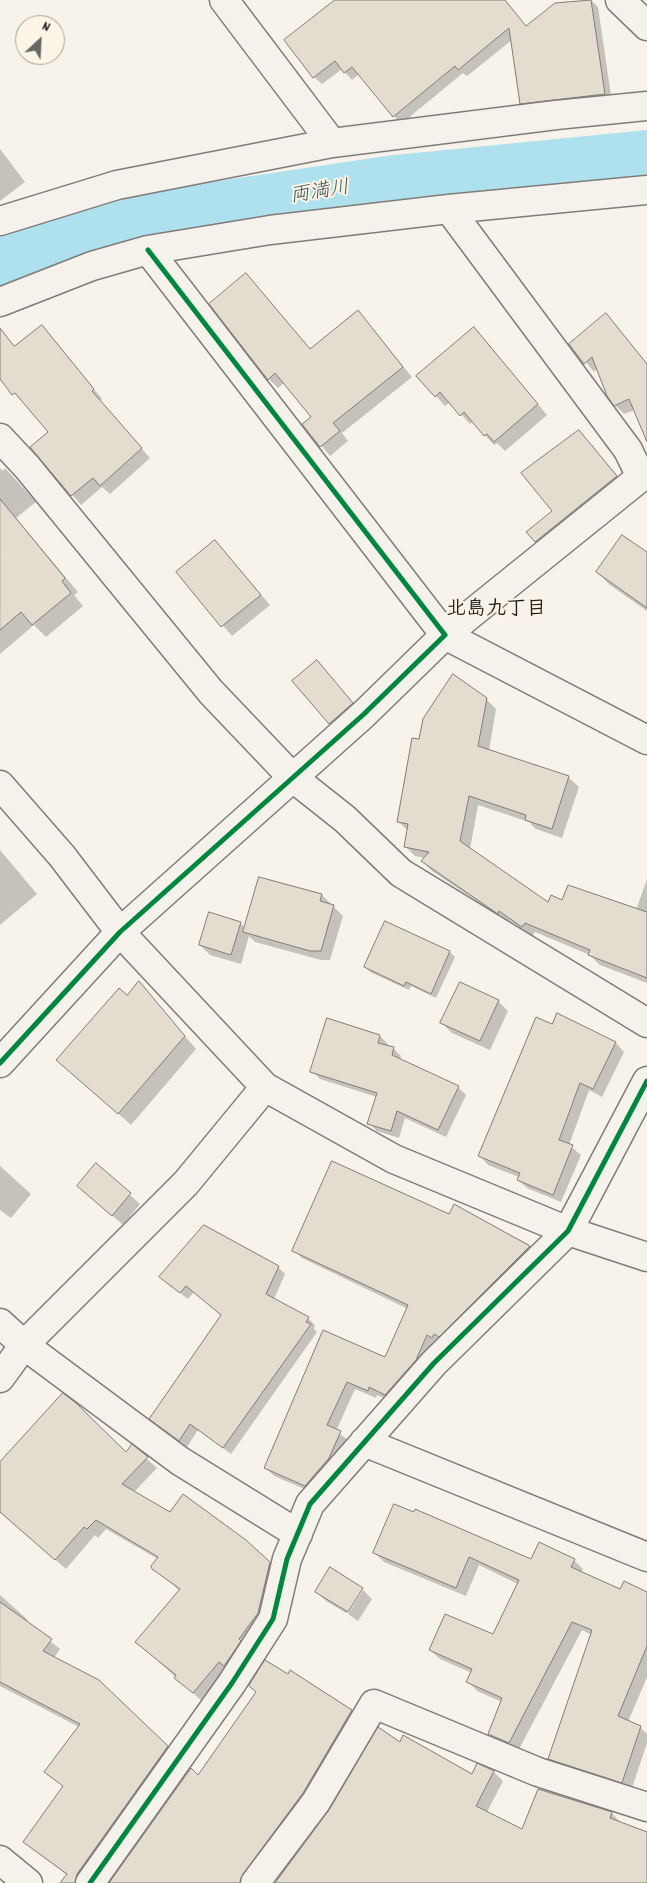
<!DOCTYPE html>
<meta charset="utf-8">
<style>
body{margin:0}
#map{position:relative;width:647px;height:1883px;overflow:hidden;background:#f7f3ea;font-family:Dekko,sans-serif}
canvas{display:block}
.north{position:absolute;left:15px;top:15px;width:50px;height:50px;box-sizing:border-box;background:#fcf5e5;border:1px solid #a29e95;border-radius:50%;rotate:25deg;font-size:14px;font-weight:700;line-height:20px;text-align:center;color:#1c1c1c}
.north::after{content:'';display:block;margin:auto;width:18px;height:22px;background:#696764;clip-path:polygon(50% 0,100% 100%,50% 72%,0 100%)}
</style>
<div id="map">
<canvas width="647" height="1883"></canvas>
<div class="north">N</div>
</div>
<script>
const c = document.querySelector('canvas').getContext('2d');
c.lineJoin = 'round';
function fill(path, color) { c.fillStyle = color; c.fill(path, 'evenodd'); }
function stroke(path, color, width, dash) { c.strokeStyle = color; c.lineWidth = width; c.lineCap = dash ? 'butt' : 'round'; c.setLineDash(dash || []); c.stroke(path); }
function write(font, color, halo, rows, align = 'center') {
  c.font = font + ' Dekko,"Klee One",sans-serif'; c.lineWidth = 4; c.setLineDash([]); c.textBaseline = 'middle'; c.strokeStyle = halo; c.fillStyle = color; for (const [text, x, y, turn = 0] of rows) {
    c.save(); c.translate(x, y); c.rotate((+turn || 0) * Math.PI / 180); c.textAlign = isNaN(turn) ? turn : align; if (halo) c.strokeText(text, 0, 0); c.fillText(text, 0, 0); c.restore();
  }
}
fill(new Path2D(`
 M 337,0 L 505,0 L 526,27 L 555,5 L 591,0 L 598,7 L 612,102 L 528,111 L 521,103 L 512,40 L 467,76 L 463,73 L 401,124 L 359,74 L 352,80 L 342,69 L 322,84 L 314,77 Z
 M 0,149 L 25,182 L 0,201 Z
 M 211,304 L 310,350 L 358,312 L 412,377 L 342,433 L 348,441 L 330,456 L 304,424 L 313,417 L 284,383 L 278,388 L 269,379 Z
 M 606,314 L 647,364 L 647,435 L 635,410 L 624,414 L 615,405 L 598,368 L 594,372 L 571,344 Z
 M 474,328 L 547,415 L 505,451 L 497,443 L 494,445 L 473,422 L 470,424 L 450,402 L 445,406 L 436,396 Z
 M 51,336 L 102,399 L 100,401 L 150,458 L 110,494 L 102,487 L 81,505 L 32,447 L 50,433 L 0,377 L 0,353 Z
 M 587,440 L 625,486 L 545,550 L 528,533 L 554,511 Z
 M 0,468 L 3,471 L 5,468 L 36,502 L 16,518 L 78,592 L 74,595 L 83,606 L 46,637 L 34,625 L 0,654 Z
 M 215,541 L 270,605 L 232,636 L 178,572 Z
 M 647,554 L 647,611 L 610,585 L 597,572 Z
 M 317,662 L 361,712 L 338,732 L 293,681 Z
 M 486,699 L 496,709 L 489,751 L 569,778 L 579,787 L 562,838 L 536,829 L 529,822 L 478,805 L 470,849 L 549,904 L 563,902 L 636,910 L 647,879 L 647,983 L 600,965 L 590,955 L 535,932 L 532,936 L 509,920 L 508,922 L 432,871 L 422,861 L 425,858 L 415,856 L 405,846 L 408,831 L 398,821 L 420,741 Z
 M 0,850 L 37,894 L 0,925 Z
 M 260,878 L 322,895 L 343,916 L 330,960 L 321,960 L 255,942 L 249,936 L 241,964 L 210,955 L 200,945 L 240,923 L 246,929 Z
 M 386,922 L 450,952 L 455,957 L 436,998 L 411,986 L 409,990 L 370,972 L 365,967 Z
 M 139,983 L 196,1049 L 131,1125 L 58,1060 L 127,997 Z
 M 498,1001 L 508,1011 L 490,1050 L 452,1033 L 442,1023 Z
 M 558,1015 L 616,1043 L 624,1052 L 602,1097 L 589,1090 L 569,1145 L 581,1155 L 561,1202 L 527,1188 L 518,1180 L 519,1177 L 488,1165 L 480,1156 Z
 M 380,1036 L 388,1044 L 387,1046 L 393,1048 L 401,1056 L 400,1060 L 458,1087 L 466,1095 L 446,1137 L 405,1118 L 399,1138 L 377,1131 L 369,1123 L 377,1097 L 320,1079 L 312,1071 Z
 M 96,1165 L 140,1204 L 123,1225 L 78,1186 Z
 M 0,1166 L 31,1194 L 11,1218 L 0,1210 Z
 M 454,1206 L 528,1244 L 536,1253 L 394,1402 L 377,1395 L 376,1398 L 355,1389 L 336,1431 L 348,1440 L 314,1493 L 274,1476 L 266,1468 L 324,1331 L 386,1358 L 408,1309 L 302,1258 L 294,1250 L 449,1216 Z
 M 278,1267 L 285,1274 L 274,1299 L 308,1318 L 315,1325 L 314,1329 L 317,1332 L 231,1454 L 198,1430 L 187,1447 L 151,1419 L 222,1316 L 194,1292 L 188,1299 L 168,1284 Z
 M 132,1446 L 157,1468 L 134,1492 L 170,1514 L 270,1563 L 279,1572 L 268,1623 L 203,1702 L 147,1651 L 180,1591 L 154,1568 L 158,1559 L 106,1529 L 98,1538 L 95,1535 L 66,1569 L 0,1512 L 0,1465 L 127,1454 Z
 M 394,1506 L 531,1561 L 574,1560 L 583,1569 L 581,1573 L 620,1591 L 647,1593 L 647,1677 L 628,1722 L 640,1727 L 647,1734 L 647,1743 L 631,1791 L 559,1768 L 550,1759 L 592,1635 L 582,1630 L 518,1751 L 499,1743 L 490,1734 L 502,1702 L 477,1691 L 468,1681 L 472,1673 L 440,1659 L 430,1650 L 494,1636 L 518,1584 L 479,1565 L 466,1596 L 384,1562 L 375,1553 Z
 M 330,1569 L 363,1589 L 361,1589 L 346,1613 L 326,1601 L 316,1591 Z
 M 363,1590 L 372,1599 L 358,1621 L 348,1614 Z
 M 0,1595 L 28,1620 L 26,1622 L 60,1649 L 54,1658 L 177,1756 L 87,1883 L 61,1883 L 67,1875 L 25,1842 L 64,1787 L 46,1771 L 79,1727 L 0,1686 Z
 M 291,1672 L 352,1711 L 361,1720 L 251,1883 L 111,1883 L 199,1777 Z
 M 400,1744 L 473,1776 L 477,1765 L 494,1772 L 503,1781 L 487,1812 L 523,1831 L 539,1790 L 612,1813 L 621,1823 L 647,1833 L 647,1883 L 276,1883 Z`), '#0003');
stroke(new Path2D(`
 M 0,264 L 45,247 L 154,219 L 395,183 L 647,158`), '#aee0ee', 56);
const building = new Path2D(`
 M 335,0 L 505,0 L 526,26 L 555,3 L 591,0 L 605,94 L 520,104 L 509,28 L 458,70 L 455,66 L 393,117 L 352,67 L 344,73 L 335,61 L 313,78 L 284,40 Z
 M 246,273 L 310,349 L 358,310 L 403,367 L 333,423 L 340,431 L 320,447 L 302,424 L 311,417 L 275,373 L 268,380 L 209,304 Z
 M 606,313 L 647,364 L 647,442 L 629,399 L 614,406 L 607,396 L 592,357 L 584,364 L 569,344 Z
 M 42,325 L 94,389 L 92,391 L 142,448 L 100,486 L 93,478 L 71,496 L 30,447 L 48,432 L 15,393 L 12,395 L 0,379 L 0,328 L 14,346 Z
 M 474,327 L 538,404 L 494,442 L 487,434 L 484,436 L 464,412 L 460,416 L 440,392 L 435,397 L 416,376 Z
 M 579,430 L 617,476 L 535,542 L 526,532 L 552,511 L 521,473 Z
 M 0,499 L 65,578 L 62,581 L 71,593 L 32,625 L 21,612 L 0,630 Z
 M 622,535 L 647,552 L 647,608 L 596,572 Z
 M 215,540 L 261,595 L 221,627 L 176,572 Z
 M 317,660 L 353,703 L 329,724 L 292,681 Z
 M 453,674 L 487,698 L 478,746 L 569,776 L 552,829 L 525,820 L 526,815 L 469,796 L 460,841 L 548,902 L 551,895 L 562,900 L 568,885 L 647,912 L 647,978 L 588,955 L 590,950 L 525,923 L 522,927 L 499,911 L 498,914 L 421,861 L 429,852 L 404,847 L 408,824 L 397,822 L 412,738 L 419,739 L 423,719 Z
 M 259,877 L 322,894 L 320,901 L 334,905 L 321,951 L 310,951 L 243,932 Z
 M 209,912 L 241,922 L 231,955 L 199,945 Z
 M 385,921 L 450,951 L 431,994 L 406,982 L 404,986 L 364,967 Z
 M 139,981 L 185,1036 L 118,1114 L 56,1060 L 119,988 L 127,995 Z
 M 460,982 L 499,1000 L 480,1041 L 440,1023 Z
 M 557,1013 L 616,1042 L 593,1089 L 580,1083 L 559,1140 L 573,1145 L 553,1195 L 517,1180 L 520,1173 L 478,1156 L 536,1017 L 552,1024 Z
 M 327,1018 L 380,1035 L 378,1043 L 394,1047 L 392,1055 L 459,1086 L 438,1130 L 397,1111 L 391,1131 L 367,1124 L 377,1093 L 310,1072 Z
 M 332,1161 L 449,1214 L 454,1204 L 530,1246 L 439,1337 L 434,1334 L 432,1338 L 427,1335 L 416,1360 L 385,1395 L 369,1387 L 368,1391 L 347,1382 L 327,1425 L 341,1431 L 329,1458 L 305,1486 L 264,1468 L 323,1330 L 385,1357 L 408,1305 L 292,1251 Z
 M 96,1163 L 131,1193 L 112,1216 L 77,1186 Z
 M 204,1225 L 279,1266 L 266,1294 L 309,1317 L 306,1322 L 311,1324 L 223,1448 L 190,1424 L 179,1441 L 149,1419 L 221,1315 L 186,1286 L 180,1293 L 159,1277 Z
 M 63,1393 L 76,1403 L 126,1452 L 132,1444 L 148,1457 L 122,1484 L 170,1512 L 183,1494 L 246,1540 L 270,1562 L 258,1613 L 239,1639 L 241,1641 L 224,1666 L 219,1662 L 193,1693 L 174,1678 L 176,1675 L 135,1642 L 180,1589 L 152,1569 L 151,1566 L 158,1557 L 96,1520 L 87,1529 L 84,1527 L 55,1560 L 0,1512 L 0,1462 Z
 M 394,1504 L 414,1512 L 415,1509 L 531,1559 L 539,1542 L 575,1559 L 571,1567 L 620,1589 L 624,1581 L 647,1592 L 647,1646 L 618,1716 L 641,1726 L 622,1783 L 548,1759 L 592,1630 L 572,1622 L 509,1743 L 488,1734 L 502,1698 L 466,1682 L 472,1669 L 429,1650 L 445,1614 L 493,1634 L 519,1580 L 469,1557 L 456,1588 L 373,1553 Z
 M 330,1567 L 363,1588 L 348,1612 L 315,1592 Z
 M 0,1602 L 52,1639 L 43,1651 L 99,1680 L 168,1746 L 77,1874 L 75,1883 L 60,1883 L 67,1874 L 23,1842 L 63,1786 L 44,1772 L 80,1724 L 0,1682 Z
 M 265,1660 L 288,1674 L 290,1670 L 352,1710 L 303,1793 L 243,1874 L 240,1883 L 109,1883 L 191,1768 L 198,1775 L 256,1692 L 249,1686 Z
 M 378,1727 L 400,1742 L 403,1735 L 472,1774 L 477,1763 L 494,1771 L 476,1806 L 522,1829 L 538,1789 L 612,1812 L 610,1818 L 647,1832 L 647,1883 L 275,1883 L 329,1810 Z`);
fill(building, '#e4dccf');
stroke(building, '#7f7d79', 1);
const minor = new Path2D(`
 M 224,0 L 332,143
 M 449,209 L 628,450 L 641,477 L 445,635 L 647,740
 M 0,221 L 117,185 L 332,143 L 556,115 L 647,106
 M 0,302 L 92,266 L 148,250 L 270,230 L 449,209 L 647,190
 M 0,438 L 27,467 L 211,692 L 292,777 L 345,819 L 401,873 L 647,1023
 M 0,785 L 62,856 L 120,932 L 265,1087 L 394,1159 L 568,1231 L 647,1257
 M 0,1063 L 120,932 L 364,714 L 445,635 L 148,250
 M 0,1323 L 24,1345 L 180,1461 L 298,1534
 M 0,1378 L 24,1345 L 186,1183 L 265,1087
 M 364,1442 L 647,1557
 M 0,1860 L 28,1883
 M 90,1883 L 232,1683 L 273,1619 L 287,1559 L 310,1504 L 434,1363 L 568,1231 L 647,1081
 M 255,1883 L 316,1802 L 374,1704 L 538,1772 L 647,1807`);
const highway = new Path2D(`
 M 620,0 L 647,26`);
stroke(minor, '#7f7d79', 31);
stroke(highway, '#7f7d79', 31);
stroke(minor, '#f5f2ec', 28);
stroke(highway, '#f5f2ec', 28);
stroke(new Path2D(`
 M 0,1063 L 120,932 L 364,714 L 445,635 L 148,250
 M 90,1883 L 232,1683 L 273,1619 L 287,1559 L 310,1504 L 434,1363 L 568,1231 L 647,1081`), '#00873e', 5);
write('italic 20px', '#3e545b', '#fcf5e5', [
 ["両満川",320,194,-9]
]);
write('bold 20px', '#1c1c1c', '#fcf5e5', [
 ["北島九丁目",496,611]
]);
</script>
